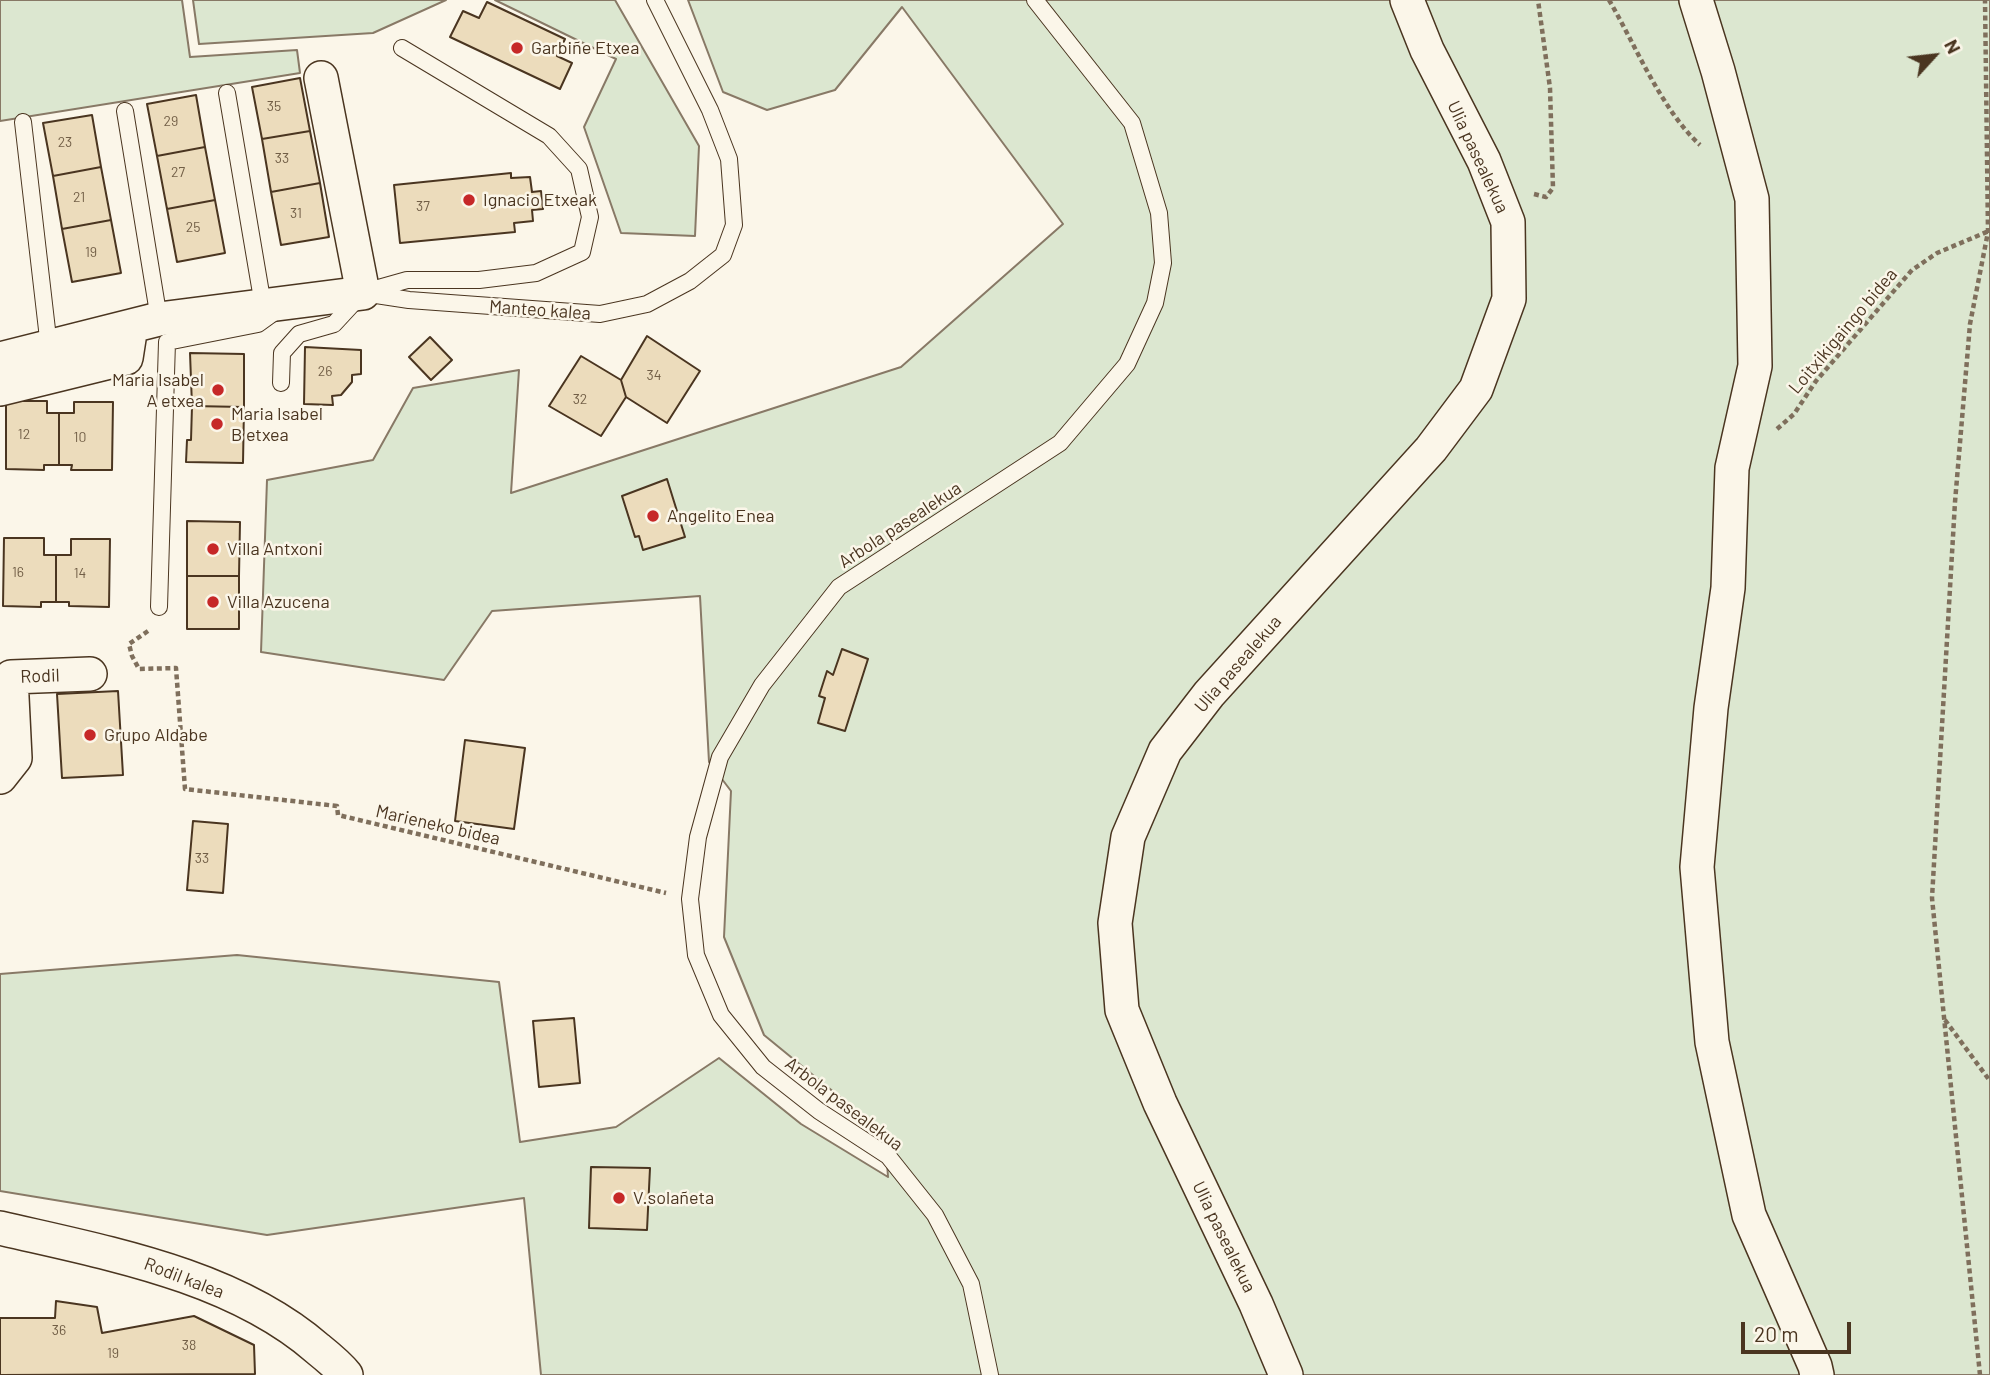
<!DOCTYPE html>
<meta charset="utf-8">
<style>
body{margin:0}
#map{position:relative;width:1990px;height:1375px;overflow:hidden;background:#fbf6e9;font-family:Barlow,sans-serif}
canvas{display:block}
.north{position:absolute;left:1899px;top:21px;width:70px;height:70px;-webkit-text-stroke:5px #fbf6e9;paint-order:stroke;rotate:63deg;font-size:19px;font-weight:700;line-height:28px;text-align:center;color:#4a3520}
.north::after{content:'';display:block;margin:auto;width:24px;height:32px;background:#4a3520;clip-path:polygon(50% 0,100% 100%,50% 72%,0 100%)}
.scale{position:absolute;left:1741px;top:1322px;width:110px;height:32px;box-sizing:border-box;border:4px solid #4a3520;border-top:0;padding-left:9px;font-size:21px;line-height:24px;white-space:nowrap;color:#4a3520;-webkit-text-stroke:5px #fbf6e9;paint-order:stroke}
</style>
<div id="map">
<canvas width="1990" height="1375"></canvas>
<div class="north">N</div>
<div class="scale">20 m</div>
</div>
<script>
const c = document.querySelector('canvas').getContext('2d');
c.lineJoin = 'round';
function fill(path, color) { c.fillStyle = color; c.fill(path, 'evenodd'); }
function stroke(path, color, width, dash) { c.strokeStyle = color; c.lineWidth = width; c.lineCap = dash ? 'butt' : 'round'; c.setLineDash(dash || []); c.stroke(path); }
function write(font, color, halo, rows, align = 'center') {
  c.font = font + ' Barlow,sans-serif'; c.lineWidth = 5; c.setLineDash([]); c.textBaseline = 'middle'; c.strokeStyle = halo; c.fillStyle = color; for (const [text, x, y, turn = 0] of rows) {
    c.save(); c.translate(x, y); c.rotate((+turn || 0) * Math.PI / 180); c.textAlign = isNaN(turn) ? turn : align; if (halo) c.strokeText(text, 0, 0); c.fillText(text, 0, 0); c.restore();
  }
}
const green = new Path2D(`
 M 0,0 L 182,0 L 190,57 L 297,50 L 300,73 L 0,121 Z
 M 193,0 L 446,0 L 373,33 L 199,44 Z
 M 495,0 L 615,0 L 699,146 L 695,236 L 621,233 L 584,127 L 616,59 Z
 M 688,0 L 1990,0 L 1990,1375 L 541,1375 L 524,1198 L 267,1235 L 0,1191 L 0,974 L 237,955 L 499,982 L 520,1142 L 616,1127 L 719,1058 L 801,1124 L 888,1177 L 885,1134 L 764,1035 L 724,937 L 731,791 L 709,762 L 700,596 L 492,611 L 444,680 L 261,652 L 267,480 L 373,460 L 413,388 L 519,370 L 511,493 L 901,367 L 1063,224 L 902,7 L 835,90 L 767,110 L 723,92 Z`);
fill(green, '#dce7d0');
stroke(green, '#887966', 2);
const building = new Path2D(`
 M 487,2 L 565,39 L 557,56 L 572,63 L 560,89 L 450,37 L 463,11 L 479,18 Z
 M 300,78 L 310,131 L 262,139 L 252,87 Z
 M 196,95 L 205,147 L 157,156 L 147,104 Z
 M 92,115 L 101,167 L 53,176 L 43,123 Z
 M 310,131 L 320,183 L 271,192 L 262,139 Z
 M 205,147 L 215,200 L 167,209 L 157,156 Z
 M 101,167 L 111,220 L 62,229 L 53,176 Z
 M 511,173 L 511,178 L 530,177 L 532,192 L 541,191 L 543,209 L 532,210 L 533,221 L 514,223 L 515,232 L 400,243 L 394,185 Z
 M 320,183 L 329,237 L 281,245 L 271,192 Z
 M 215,200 L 225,253 L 177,262 L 167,209 Z
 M 111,220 L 121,273 L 72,282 L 62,229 Z
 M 647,336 L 700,371 L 667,423 L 626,397 L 621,380 Z
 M 430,337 L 452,360 L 431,380 L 409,357 Z
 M 305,347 L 361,350 L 361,374 L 352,375 L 352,382 L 341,395 L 332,396 L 333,405 L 304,404 Z
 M 190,353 L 244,354 L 244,407 L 192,406 Z
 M 581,356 L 621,380 L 626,397 L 601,436 L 549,406 Z
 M 6,401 L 47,401 L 47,413 L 59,413 L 59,465 L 44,465 L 44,470 L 6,469 Z
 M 74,402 L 113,402 L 112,470 L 71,470 L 72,465 L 59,465 L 59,413 L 74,413 Z
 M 192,406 L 244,407 L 243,463 L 186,462 L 187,440 L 191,440 Z
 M 667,479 L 685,537 L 643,550 L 639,536 L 635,537 L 622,496 Z
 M 187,521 L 240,522 L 239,576 L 187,576 Z
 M 4,538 L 44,538 L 44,555 L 56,555 L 56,602 L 41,602 L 41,607 L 3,606 Z
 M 71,539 L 110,539 L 109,607 L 69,606 L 69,602 L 56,602 L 56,555 L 71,555 Z
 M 187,576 L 239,576 L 239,629 L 187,629 Z
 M 842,649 L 868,659 L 845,731 L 818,723 L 825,698 L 819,696 L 827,671 L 833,675 Z
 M 118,691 L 123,775 L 62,778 L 57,694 Z
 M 465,740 L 525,748 L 514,829 L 455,821 Z
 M 193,821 L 228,824 L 223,893 L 187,890 Z
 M 574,1018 L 580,1083 L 539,1087 L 533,1021 Z
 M 591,1167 L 650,1168 L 647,1230 L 589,1228 Z
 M 56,1301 L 97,1307 L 102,1333 L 194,1316 L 254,1345 L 255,1374 L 0,1375 L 0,1318 L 55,1318 Z`);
fill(building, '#ecdcbc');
stroke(building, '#4a3520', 2);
const lane = new Path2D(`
 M 227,93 L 263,305
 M 125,111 L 159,319
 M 23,122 L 49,347
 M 368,291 L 407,280 L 479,280 L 536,273 L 582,252 L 590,217 L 579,169 L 549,136 L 402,48
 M 363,293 L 409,300 L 600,314 L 647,304 L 690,281 L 723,255 L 734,225 L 729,159 L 710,110 L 655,0
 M 281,383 L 282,353 L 299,334 L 334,324 L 359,297
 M 159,607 L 167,342 L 258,324 L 276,311
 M 990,1375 L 971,1284 L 935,1215 L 888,1156 L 819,1111 L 763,1067 L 721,1015 L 696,955 L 690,899 L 698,837 L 720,757 L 762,685 L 839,587 L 1060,443 L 1127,364 L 1155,303 L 1163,263 L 1159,213 L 1132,123 L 1035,0`);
const street = new Path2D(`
 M 1696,0 L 1718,71 L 1752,199 L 1755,366 L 1732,468 L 1728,588 L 1711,708 L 1697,867 L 1712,1042 L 1749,1215 L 1815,1366 L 1817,1375
 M 0,359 L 159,319 L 363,293 L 321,78
 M 0,389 L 126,358 L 131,326
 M 0,777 L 15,758 L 11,677 L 90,674
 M 0,1228 C 107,1253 233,1275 318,1349 C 328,1357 338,1365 346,1375
 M 1286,1375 L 1256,1304 L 1160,1103 L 1122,1010 L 1115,923 L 1128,837 L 1165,751 L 1209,694 L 1431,449 L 1476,389 L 1509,299 L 1508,222 L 1484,161 L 1427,50 L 1407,0`);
stroke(lane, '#4a3520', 18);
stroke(street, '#4a3520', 36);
stroke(new Path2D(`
 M 1609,0 C 1636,46 1661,109 1700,145
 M 1534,194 L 1546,197 L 1553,188 L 1550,88 L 1538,0
 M 1777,429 L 1794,414 L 1816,381 L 1912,270 L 1937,253 L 1989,231
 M 148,631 L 129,644 L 132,656 L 139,669 L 176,668 L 185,789 L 337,806 L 338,815 L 666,893
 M 1945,1020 L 1990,1081
 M 1980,1375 L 1932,898 L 1955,502 L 1970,324 L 1988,232 L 1985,0`), '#7f6f5c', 4.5, [5, 3.5]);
stroke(lane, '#fbf6e9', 16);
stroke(street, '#fbf6e9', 33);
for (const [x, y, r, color] of [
 [517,48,7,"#c62828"],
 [469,200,7,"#c62828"],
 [218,390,7,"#c62828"],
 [217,424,7,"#c62828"],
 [653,516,7,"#c62828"],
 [213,549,7,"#c62828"],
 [213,602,7,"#c62828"],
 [90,735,7,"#c62828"],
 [619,1198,7,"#c62828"]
]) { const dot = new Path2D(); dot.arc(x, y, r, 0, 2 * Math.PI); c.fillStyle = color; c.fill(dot); stroke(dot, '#fbf6e9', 2.5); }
write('14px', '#725f47', null, [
 ["35",274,106],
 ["29",171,121],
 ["23",65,142],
 ["33",282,158],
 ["27",178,172],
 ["21",79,197],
 ["37",423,206],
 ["31",296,213],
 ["25",193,227],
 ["19",91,252],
 ["26",325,371],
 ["34",654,375],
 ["32",580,399],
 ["12",24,434],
 ["10",80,437],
 ["16",18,572],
 ["14",80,573],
 ["33",202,858],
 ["36",59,1330],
 ["38",189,1345],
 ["19",113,1353]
]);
write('18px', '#4a3520', '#fbf6e9', [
 ["Garbiñe Etxea",531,48],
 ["Ignacio Etxeak",483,200],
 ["Maria Isabel",204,380,"right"],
 ["A etxea",204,401,"right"],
 ["Maria Isabel",231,414],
 ["B etxea",231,435],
 ["Angelito Enea",667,516],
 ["Villa Antxoni",227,549],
 ["Villa Azucena",227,602],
 ["Grupo Aldabe",104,735],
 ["V.solañeta",633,1198]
], 'left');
write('18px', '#4a3520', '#fbf6e9', [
 ["Ulia pasealekua",1478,157,65],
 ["Manteo kalea",540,310,4],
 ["Loitxikigaingo bidea",1843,331,-50],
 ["Arbola pasealekua",900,525,-33],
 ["Ulia pasealekua",1238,664,-49],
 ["Rodil",40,676,-2],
 ["Marieneko bidea",438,825,13],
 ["Arbola pasealekua",844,1104,37],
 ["Ulia pasealekua",1224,1237,64],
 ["Rodil kalea",184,1278,21]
]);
</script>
